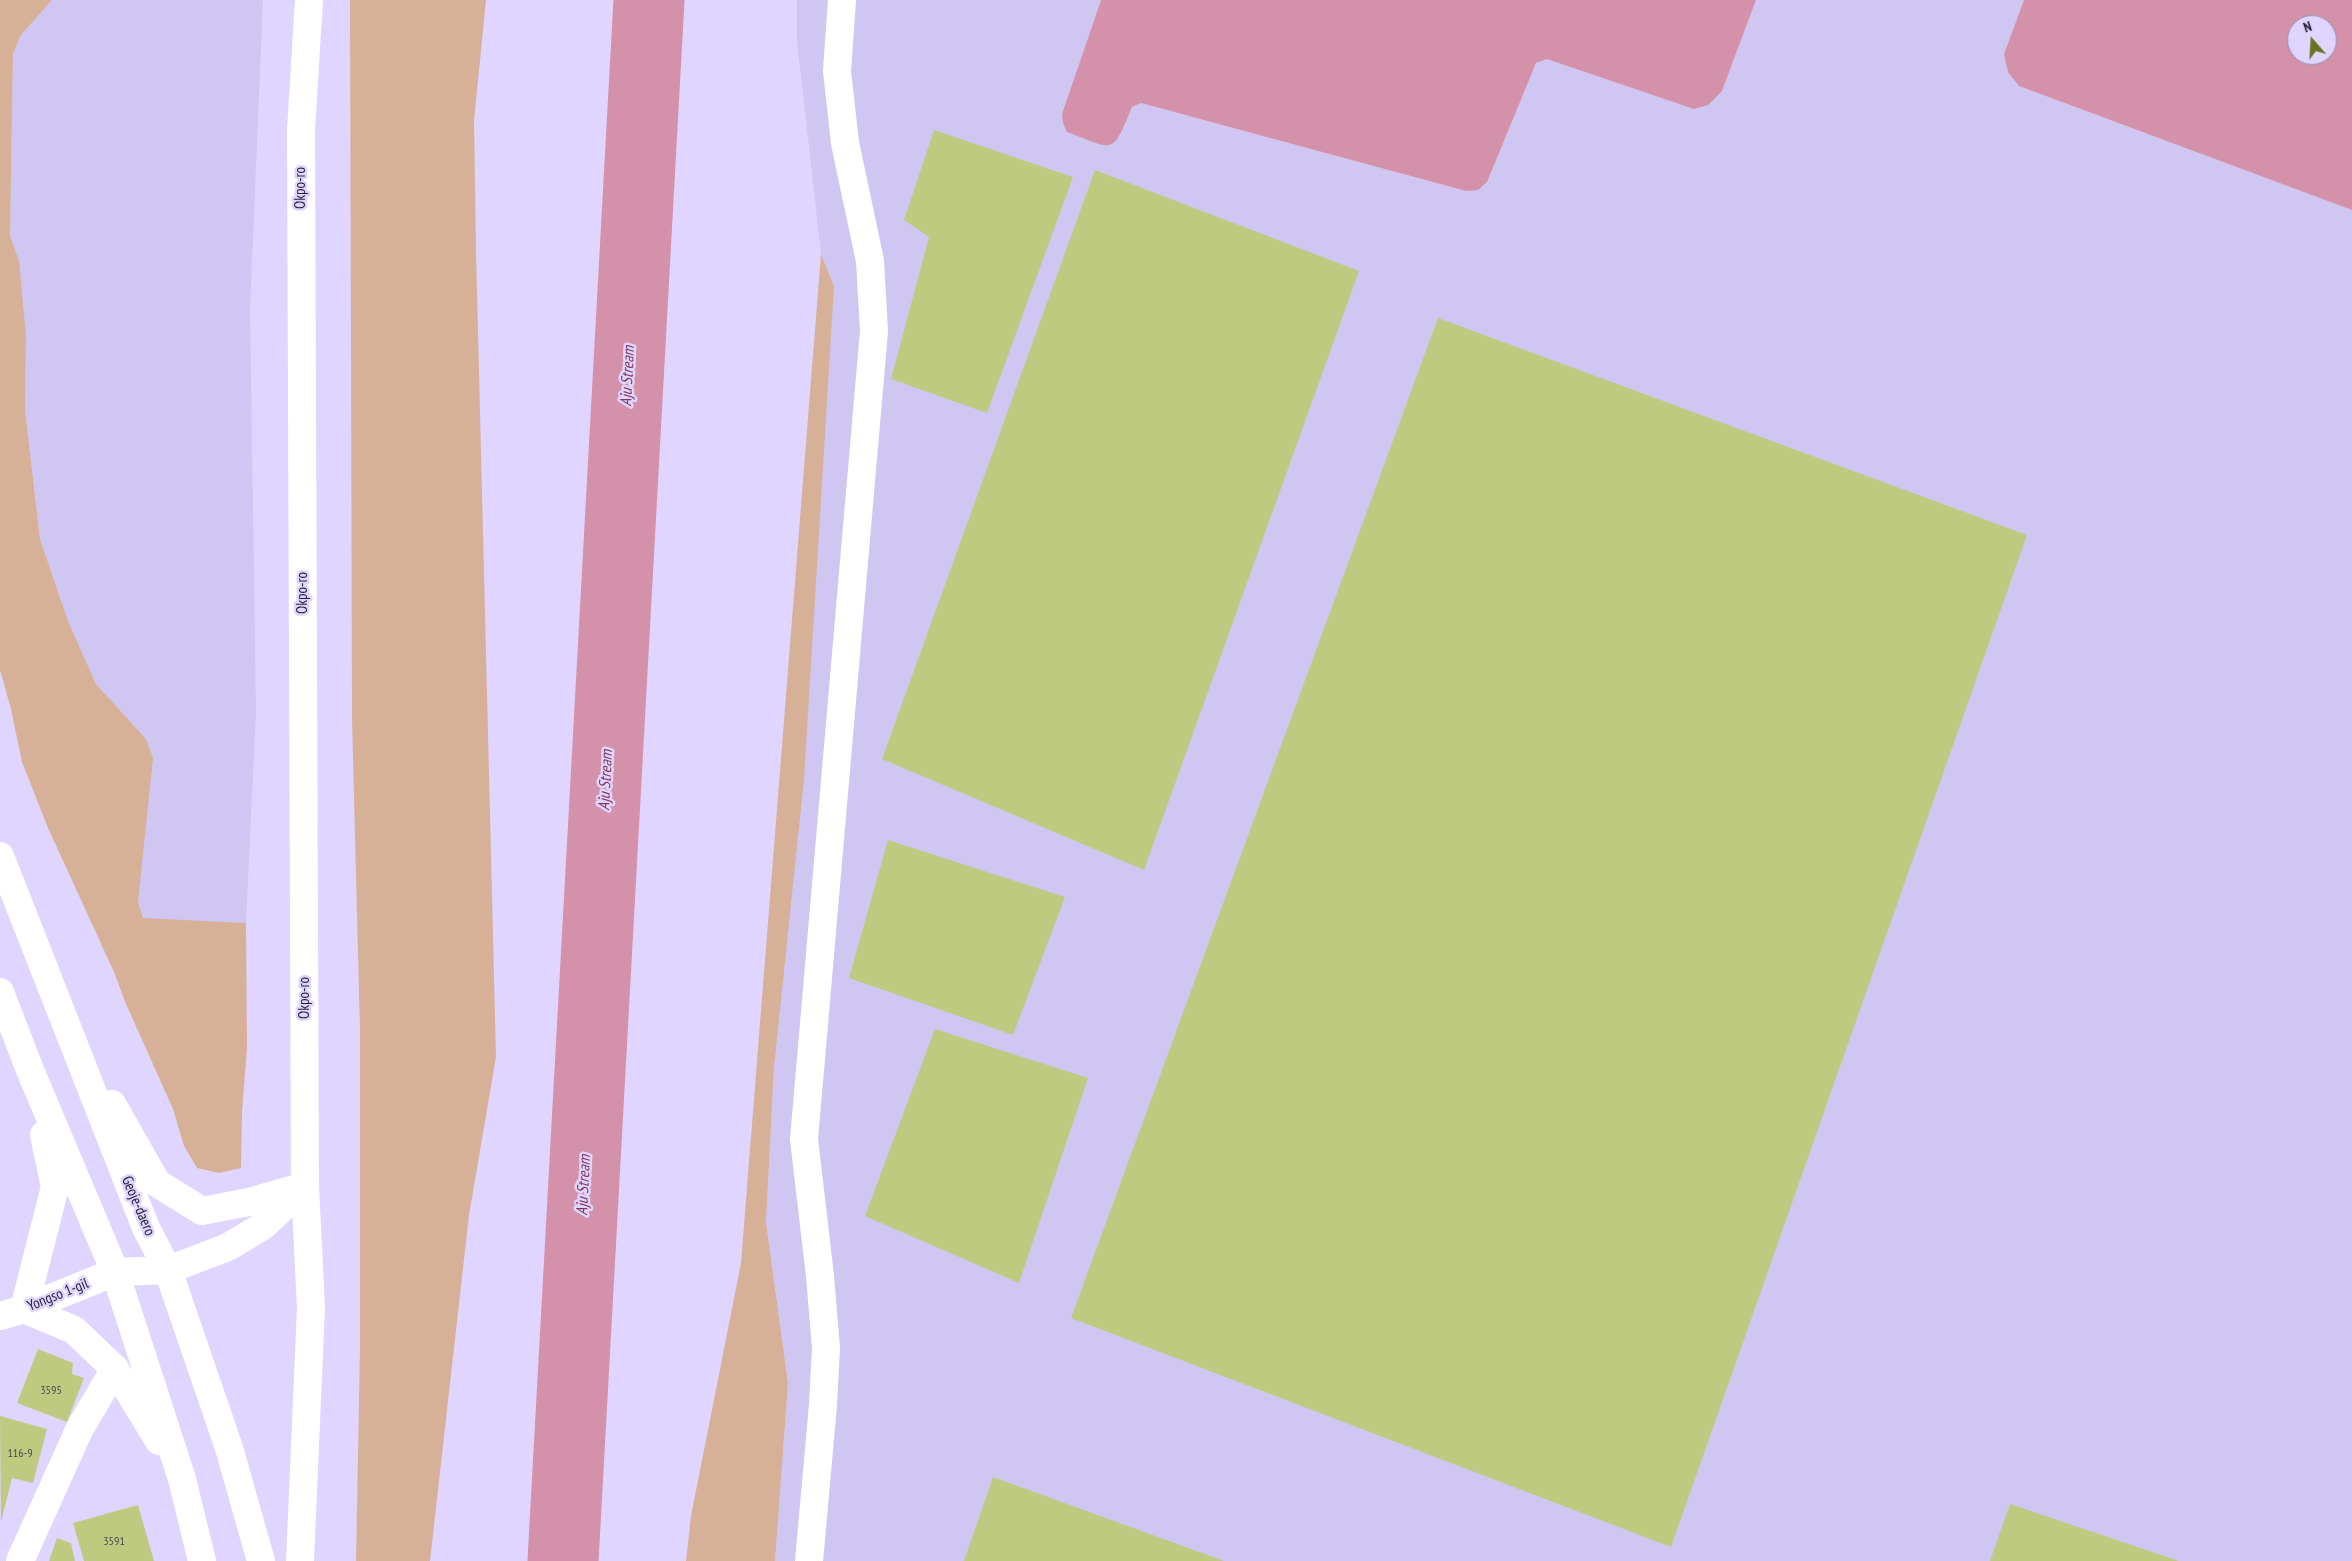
<!DOCTYPE html>
<style>
body{margin:0}
#map{position:relative;width:2352px;height:1561px;overflow:hidden;background:#dfd5ff;font-family:"PT Sans Narrow",sans-serif}
canvas{display:block}
.north{position:absolute;left:2287px;top:15px;width:50px;height:50px;box-sizing:border-box;background:#dfd5ff;border:1px solid #948baf;border-radius:50%;rotate:341deg;font-size:14px;font-weight:700;line-height:20px;text-align:center;color:#241c36}
.north::after{content:'';display:block;margin:auto;width:18px;height:22px;background:#6a741e;clip-path:polygon(50% 0,100% 100%,50% 72%,0 100%)}
</style>
<div id="map">
<canvas width="2352" height="1561"></canvas>
<div class="north">N</div>
</div>
<script>
const c = document.querySelector('canvas').getContext('2d');
c.lineJoin = 'round';
function fill(path, color) { c.fillStyle = color; c.fill(path, 'evenodd'); }
function stroke(path, color, width, dash) { c.strokeStyle = color; c.lineWidth = width; c.lineCap = dash ? 'butt' : 'round'; c.setLineDash(dash || []); c.stroke(path); }
function write(font, color, halo, rows, align = 'center') {
  c.font = font + ' "PT Sans Narrow",sans-serif'; c.lineWidth = 5; c.setLineDash([]); c.textBaseline = 'middle'; c.strokeStyle = halo; c.fillStyle = color; for (const [text, x, y, turn = 0] of rows) {
    c.save(); c.translate(x, y); c.rotate((+turn || 0) * Math.PI / 180); c.textAlign = isNaN(turn) ? turn : align; if (halo) c.strokeText(text, 0, 0); c.fillText(text, 0, 0); c.restore();
  }
}
fill(new Path2D(`
 M 52,0 L 263,0 L 250,308 L 256,711 L 246,923 L 144,919 L 138,902 L 146,739 L 96,684 L 68,621 L 40,539 L 25,410 L 26,336 L 10,236 L 13,54 L 21,35 Z
 M 797,0 L 1101,0 L 1062,114 L 1119,138 L 1132,106 L 1141,103 L 1466,191 L 1536,64 L 1542,60 L 1547,59 L 1722,91 L 1756,0 L 2024,0 L 2004,54 L 2019,86 L 2352,210 L 2352,1561 L 775,1561 L 788,1383 L 766,1222 L 774,1067 L 834,286 L 821,254 L 797,40 Z`), '#d0c6f2');
fill(new Path2D(`
 M 0,0 L 52,0 L 21,35 L 13,54 L 10,236 L 19,261 L 26,336 L 25,410 L 40,539 L 68,621 L 96,684 L 146,739 L 153,758 L 138,902 L 143,918 L 246,923 L 247,1049 L 242,1112 L 241,1168 L 219,1173 L 197,1168 L 184,1146 L 173,1109 L 126,1004 L 114,972 L 48,828 L 22,762 L 11,709 L 0,670 Z
 M 350,0 L 486,0 L 474,121 L 476,250 L 496,1057 L 469,1215 L 430,1561 L 356,1561 L 360,1348 L 360,1030 L 352,720 Z
 M 821,254 L 834,286 L 804,779 L 774,1067 L 766,1222 L 788,1383 L 775,1561 L 686,1561 L 691,1516 L 741,1263 Z`), '#d7b197');
fill(new Path2D(`
 M 1101,0 L 1756,0 L 1722,91 L 1708,105 L 1694,109 L 1547,59 L 1536,63 L 1487,182 L 1478,190 L 1466,191 L 1141,103 L 1132,107 C 1112,156 1115,150 1067,132 L 1063,123 L 1062,114 Z
 M 2024,0 L 2352,0 L 2352,210 L 2019,86 L 2008,72 L 2004,54 ZM 2297,25 L 2327,25 L 2327,55 L 2297,55 Z`), '#d492aa');
stroke(new Path2D(`
 M 563,1561 L 649,0`), '#d492aa', 71);
fill(new Path2D(`
 M 934,130 L 1073,177 L 987,413 L 891,379 L 929,237 L 904,220 Z
 M 1095,170 L 1359,271 L 1144,870 L 882,759 Z
 M 1438,318 L 2027,535 L 1671,1547 L 1071,1318 Z
 M 888,840 L 1065,897 L 1013,1035 L 849,978 Z
 M 935,1029 L 1088,1078 L 1019,1283 L 865,1216 Z
 M 38,1349 L 73,1363 L 72,1374 L 84,1378 L 67,1422 L 17,1403 Z
 M 0,1416 L 47,1429 L 33,1483 L 12,1478 L 1,1522 Z
 M 993,1477 L 1224,1561 L 964,1561 Z
 M 2010,1504 L 2179,1561 L 1990,1561 Z
 M 138,1505 L 154,1561 L 84,1561 L 73,1523 Z
 M 57,1538 L 71,1543 L 75,1561 L 49,1561 Z`), '#bfca81');
stroke(new Path2D(`
 M 0,856 L 146,1228 L 168,1270 L 229,1448 L 261,1561
 M 0,992 L 30,1070 L 115,1272 L 182,1479 L 202,1561
 M 112,1104 L 157,1183 L 202,1211 L 249,1202 L 305,1186
 M 44,1135 L 55,1187 L 24,1309 L 74,1330 L 115,1369 L 159,1441
 M 0,1316 L 24,1309 L 115,1272 L 168,1270 L 228,1247 L 263,1226 L 301,1190
 M 20,1561 L 80,1428 L 115,1369
 M 300,1561 L 311,1308 L 305,1186 L 301,130 L 309,0
 M 809,1561 L 823,1405 L 826,1348 L 820,1276 L 804,1139 L 874,331 L 870,261 L 845,143 L 837,71 L 842,0`), '#fff', 28);
write('12px', '#4b4849', null, [
 ["3595",51,1391],
 ["116-9",20,1454],
 ["3591",114,1542]
]);
write('15px', '#241c36', '#dfd5ff', [
 ["Okpo-ro",301,188,-90],
 ["Okpo-ro",303,593,-90],
 ["Okpo-ro",305,998,-90],
 ["Geoje-daero",138,1206,67],
 ["Yongso 1-gil",58,1295,-22]
]);
write('italic 16px', '#853758', '#dfd5ff', [
 ["Aju Stream",628,376,-87],
 ["Aju Stream",606,780,-87],
 ["Aju Stream",584,1185,-87]
]);
</script>
